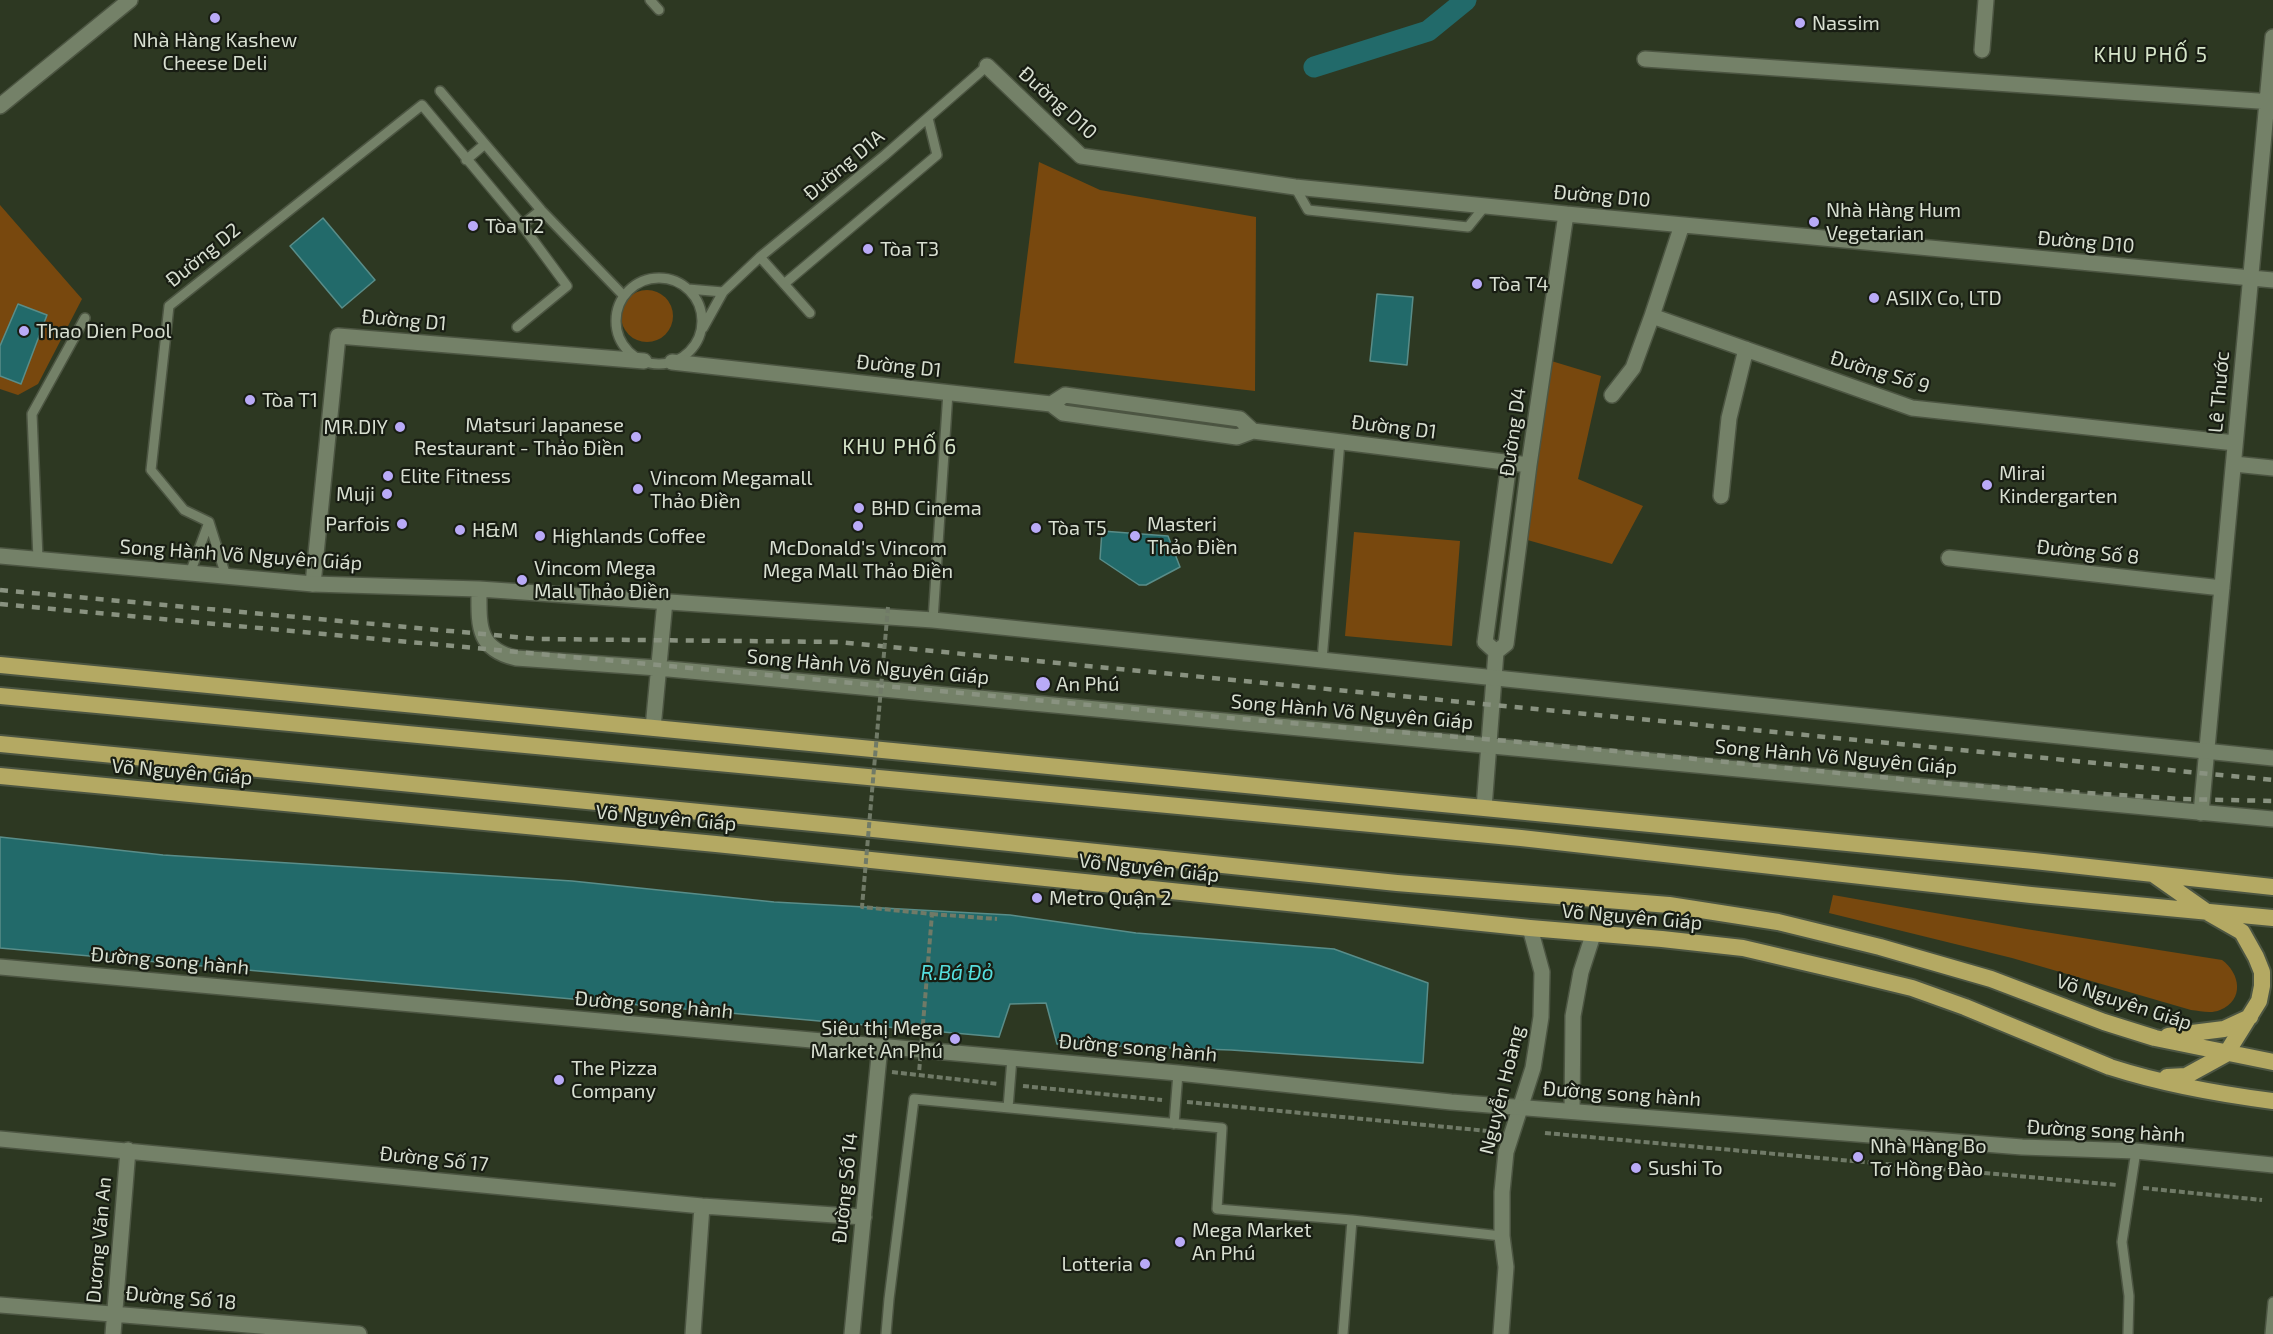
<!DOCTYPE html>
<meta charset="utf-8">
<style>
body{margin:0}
canvas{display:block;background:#2d3822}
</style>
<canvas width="2273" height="1334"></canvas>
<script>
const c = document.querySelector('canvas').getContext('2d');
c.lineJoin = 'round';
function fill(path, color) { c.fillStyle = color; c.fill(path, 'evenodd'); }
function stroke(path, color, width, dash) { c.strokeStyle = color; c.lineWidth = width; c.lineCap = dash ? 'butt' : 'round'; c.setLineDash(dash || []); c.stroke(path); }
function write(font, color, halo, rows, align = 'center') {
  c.font = font + ' "Exo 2",sans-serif'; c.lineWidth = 4.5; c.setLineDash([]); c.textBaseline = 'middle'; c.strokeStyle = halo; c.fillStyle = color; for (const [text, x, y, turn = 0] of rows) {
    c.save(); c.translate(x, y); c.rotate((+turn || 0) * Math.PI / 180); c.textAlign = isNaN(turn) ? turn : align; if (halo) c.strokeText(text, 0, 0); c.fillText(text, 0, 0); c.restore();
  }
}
fill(new Path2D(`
 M 1039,162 L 1100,190 L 1256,217 L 1255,391 L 1014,363 Z
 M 0,205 L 82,299 L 38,384 L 18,395 L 0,389 Z
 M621 316a26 26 0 1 1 52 0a26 26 0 1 1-52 0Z
 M 1548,360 L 1601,376 L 1578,479 L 1643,506 L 1612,564 L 1524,539 Z
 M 1354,532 L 1460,541 L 1452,646 L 1345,636 Z
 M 1833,895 L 2026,929 L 2222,960 C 2240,973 2245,1000 2220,1010 C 2211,1014 2201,1011 2191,1010 L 2012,958 L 1829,913 Z`), '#78480e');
const water = new Path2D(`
 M 323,218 L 375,280 L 342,308 L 290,246 Z
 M 1377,294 L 1413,297 L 1407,365 L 1370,361 Z
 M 18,304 L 47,315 L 21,384 L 0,376 L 0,346 Z
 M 1102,531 L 1168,536 L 1180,567 L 1146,585 L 1139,585 L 1100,559 Z
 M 0,837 L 163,855 L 572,881 L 774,902 L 1010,915 L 1136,933 L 1334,949 L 1428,983 L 1423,1063 L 1231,1050 L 1057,1044 L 1046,1003 L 1010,1004 L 999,1037 L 0,948 Z`);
fill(water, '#226a6a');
stroke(water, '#598d89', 1.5);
stroke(new Path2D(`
 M 1314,67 L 1428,31 L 1466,0`), '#226a6a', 21);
const service = new Path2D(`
 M 650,0 L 659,10
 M 440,91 L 541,210 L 623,295
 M 466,160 L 485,144
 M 1295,187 L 1308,210 L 1468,227 L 1485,206
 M 522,225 L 541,210
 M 760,257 L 810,313
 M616 321a43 43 0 1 1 86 0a43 43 0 1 1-86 0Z
 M 784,284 L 937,155 L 928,118
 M 688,289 L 723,292 L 703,328
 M 723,292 L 760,257 L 885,155 L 987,66
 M 38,559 L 32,414 L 85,318
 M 190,573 L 209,522
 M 226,576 L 209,522 L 184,510 L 151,470 L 169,306 L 422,105 L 522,225 L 567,286 L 517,327
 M 933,620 L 948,392
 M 1322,660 L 1340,441
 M 1008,1108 L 1012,1058
 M 1174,1124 L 1178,1073
 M 886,1334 L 889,1299 L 914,1099 L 1222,1128 L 1217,1209 L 1352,1220 L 1502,1236
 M 1343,1334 L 1352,1220
 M 2128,1334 L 2129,1296 L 2122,1242 L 2136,1151
 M 2270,1334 L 2273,1302`);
const minor = new Path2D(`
 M 1982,50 L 1986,0
 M 1645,59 L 2273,102
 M 987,66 L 1081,156 L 1295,187 L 1566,214 L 2273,280
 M 1682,225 L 1652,316 L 1912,408 L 2235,443
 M 672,362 L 1051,404
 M 1612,395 L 1633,368 L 1652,316
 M 1253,431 L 1240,419 L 1065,395 L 1051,404 L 1063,413 L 1237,437 L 1253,431 L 1529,465
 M 2234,464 L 2273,468
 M 1721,496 L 1729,418 L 1746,349
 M 1949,558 L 2222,588
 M 313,584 L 338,336 L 644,361
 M 1496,652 L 1485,642 L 1509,463
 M 1484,808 L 1496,652 L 1506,644 L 1529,465 L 1566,214
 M 2201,813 L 2273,37
 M 0,1139 L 702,1206 L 864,1217
 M 0,1305 L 359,1334
 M 113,1334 L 128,1150
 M 693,1334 L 702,1206
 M 852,1334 L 880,1046`);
const tertiary = new Path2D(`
 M 0,106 L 130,0
 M 1572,1111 L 1573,1016 L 1581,972 L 1593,935
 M 1501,1334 L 1506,1267 L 1502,1236 L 1502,1192 L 1506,1152 L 1533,1068 L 1541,1017 L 1542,972 L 1530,928`);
const secondary = new Path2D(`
 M 0,556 L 313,584 L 479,589 L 933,620 L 2273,758
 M 479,589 C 479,624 476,649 516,658 L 658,668 L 2273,819
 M 653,728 L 665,601
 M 0,967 L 1178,1073 L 1451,1102 L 2022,1147 L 2136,1151 L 2273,1165`);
const trunk = new Path2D(`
 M 0,665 L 2034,861 L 2273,887
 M 0,696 L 1521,838 L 2031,895 L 2273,918
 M 0,744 L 854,827 L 1397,883 L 1669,905 L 1778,922 L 1880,947 L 1991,979 L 2104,1022 L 2155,1038 L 2273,1062
 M 0,776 L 716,844 L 1530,928 L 1662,939 L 1743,948 L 1850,973 L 1912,988 L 1965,1007 L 2110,1067 C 2163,1084 2218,1094 2273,1101
 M 2153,874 L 2207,912 L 2242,932 L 2256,957 L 2262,972 L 2262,986 L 2259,1001 L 2226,1054 L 2186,1076 L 2167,1077
 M 2168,1036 L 2224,1029 L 2250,1017`);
stroke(service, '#4c5542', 12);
stroke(minor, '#4c5542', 18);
stroke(tertiary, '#4c5542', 18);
stroke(secondary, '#4c5542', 18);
stroke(trunk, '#4c5542', 20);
stroke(new Path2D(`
 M 932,914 L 997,919
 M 892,1072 L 998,1084
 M 1023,1086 L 1162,1100
 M 1187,1102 L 1488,1131
 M 1545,1133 L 2117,1185
 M 2143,1188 L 2262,1200`), '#707a67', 4, [6, 3]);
stroke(service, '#748168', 9);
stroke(minor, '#748168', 15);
stroke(tertiary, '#748168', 15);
stroke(secondary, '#748168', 15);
stroke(trunk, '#b4a963', 16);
stroke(new Path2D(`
 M 0,590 L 538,639 L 839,642 L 2273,780
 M 0,604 L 1241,719 L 1532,743 L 1951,784 L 2181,799 L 2273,801`), '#899280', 4.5, [8, 8]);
stroke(new Path2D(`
 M 888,607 L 862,907 L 932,914 L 919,1073`), '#707a67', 4, [6, 3]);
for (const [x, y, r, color] of [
 [215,18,6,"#b9aaf7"],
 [1800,23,6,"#b9aaf7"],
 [1814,222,6,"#b9aaf7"],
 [473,226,6,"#b9aaf7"],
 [868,249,6,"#b9aaf7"],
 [1477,284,6,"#b9aaf7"],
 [1874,298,6,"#b9aaf7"],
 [24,331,6,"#b9aaf7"],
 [250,400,6,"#b9aaf7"],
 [400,427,6,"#b9aaf7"],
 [636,437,6,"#b9aaf7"],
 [388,476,6,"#b9aaf7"],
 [1987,485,6,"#b9aaf7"],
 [638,489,6,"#b9aaf7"],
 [387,494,6,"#b9aaf7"],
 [859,508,6,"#b9aaf7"],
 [402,524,6,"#b9aaf7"],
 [858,526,6,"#b9aaf7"],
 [1036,528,6,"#b9aaf7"],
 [460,530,6,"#b9aaf7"],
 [540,536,6,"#b9aaf7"],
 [1135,536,6,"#b9aaf7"],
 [522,580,6,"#b9aaf7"],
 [1043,684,8,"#b9aaf7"],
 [1037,898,6,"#b9aaf7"],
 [955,1039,6,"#b9aaf7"],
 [559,1080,6,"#b9aaf7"],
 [1858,1157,6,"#b9aaf7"],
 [1636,1168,6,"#b9aaf7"],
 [1180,1242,6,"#b9aaf7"],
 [1145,1264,6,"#b9aaf7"]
]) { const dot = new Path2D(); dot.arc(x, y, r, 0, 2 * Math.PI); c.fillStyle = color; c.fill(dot); stroke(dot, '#181d13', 2); }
write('20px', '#d8dfd1', '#181d13', [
 ["Nassim",1812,23],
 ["Nhà Hàng Kashew",215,40,"center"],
 ["Cheese Deli",215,63,"center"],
 ["Nhà Hàng Hum",1826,210],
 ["Vegetarian",1826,233],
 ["Tòa T2",485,226],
 ["Tòa T3",880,249],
 ["Tòa T4",1489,284],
 ["ASIIX Co, LTD",1886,298],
 ["Thao Dien Pool",36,331],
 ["Tòa T1",262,400],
 ["Matsuri Japanese",624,425,"right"],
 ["Restaurant - Thảo Điền",624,448,"right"],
 ["MR.DIY",388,427,"right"],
 ["Mirai",1999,473],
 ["Kindergarten",1999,496],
 ["Elite Fitness",400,476],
 ["Vincom Megamall",650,478],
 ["Thảo Điền",650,501],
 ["Muji",375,494,"right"],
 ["BHD Cinema",871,508],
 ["Parfois",390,524,"right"],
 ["Masteri",1147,524],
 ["Thảo Điền",1147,547],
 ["Tòa T5",1048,528],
 ["H&M",472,530],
 ["Highlands Coffee",552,536],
 ["McDonald's Vincom",858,548,"center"],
 ["Mega Mall Thảo Điền",858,571,"center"],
 ["Vincom Mega",534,568],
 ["Mall Thảo Điền",534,591],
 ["An Phú",1056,684],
 ["Metro Quận 2",1049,898],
 ["Siêu thị Mega",943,1028,"right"],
 ["Market An Phú",943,1051,"right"],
 ["The Pizza",571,1068],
 ["Company",571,1091],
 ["Nhà Hàng Bo",1870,1146],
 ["Tơ Hồng Đào",1870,1169],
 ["Sushi To",1648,1168],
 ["Mega Market",1192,1230],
 ["An Phú",1192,1253],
 ["Lotteria",1133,1264,"right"]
], 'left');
write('20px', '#d8dfd1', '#181d13', [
 ["Đường D10",1058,103,42],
 ["Đường D1A",844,165,-40],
 ["Đường D10",1602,196,5],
 ["Đường D10",2086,242,5],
 ["Đường D2",203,255,-39],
 ["Đường D1",404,320,5],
 ["Đường D1",899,366,6],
 ["Đường Số 9",1880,372,17],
 ["Lê Thước",2219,392,-85],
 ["Đường D1",1394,427,7],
 ["Đường D4",1513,432,-82],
 ["Đường Số 8",2088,552,6],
 ["Song Hành Võ Nguyên Giáp",241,555,4],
 ["Song Hành Võ Nguyên Giáp",868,667,5],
 ["Song Hành Võ Nguyên Giáp",1352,712,5],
 ["Song Hành Võ Nguyên Giáp",1836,757,5],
 ["Võ Nguyên Giáp",182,772,5],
 ["Võ Nguyên Giáp",666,818,5],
 ["Võ Nguyên Giáp",1149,868,6],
 ["Võ Nguyên Giáp",1632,917,5],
 ["Đường song hành",170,961,5],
 ["Võ Nguyên Giáp",2124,1002,18],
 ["Đường song hành",654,1005,5],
 ["Đường song hành",1138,1048,5],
 ["Nguyễn Hoàng",1502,1090,-76],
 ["Đường song hành",1622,1094,4],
 ["Đường song hành",2106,1131,3],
 ["Đường Số 17",434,1159,6],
 ["Đường Số 14",845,1188,-84],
 ["Dương Văn An",99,1240,-85],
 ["Đường Số 18",181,1298,5]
]);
c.letterSpacing = '1.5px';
write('21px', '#d6e5c9', '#181d13', [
 ["KHU PHỐ 5",2151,55],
 ["KHU PHỐ 6",900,447]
]);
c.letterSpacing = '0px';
write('italic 21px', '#56dfde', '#181d13', [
 ["R.Bá Đỏ",957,973]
]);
</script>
